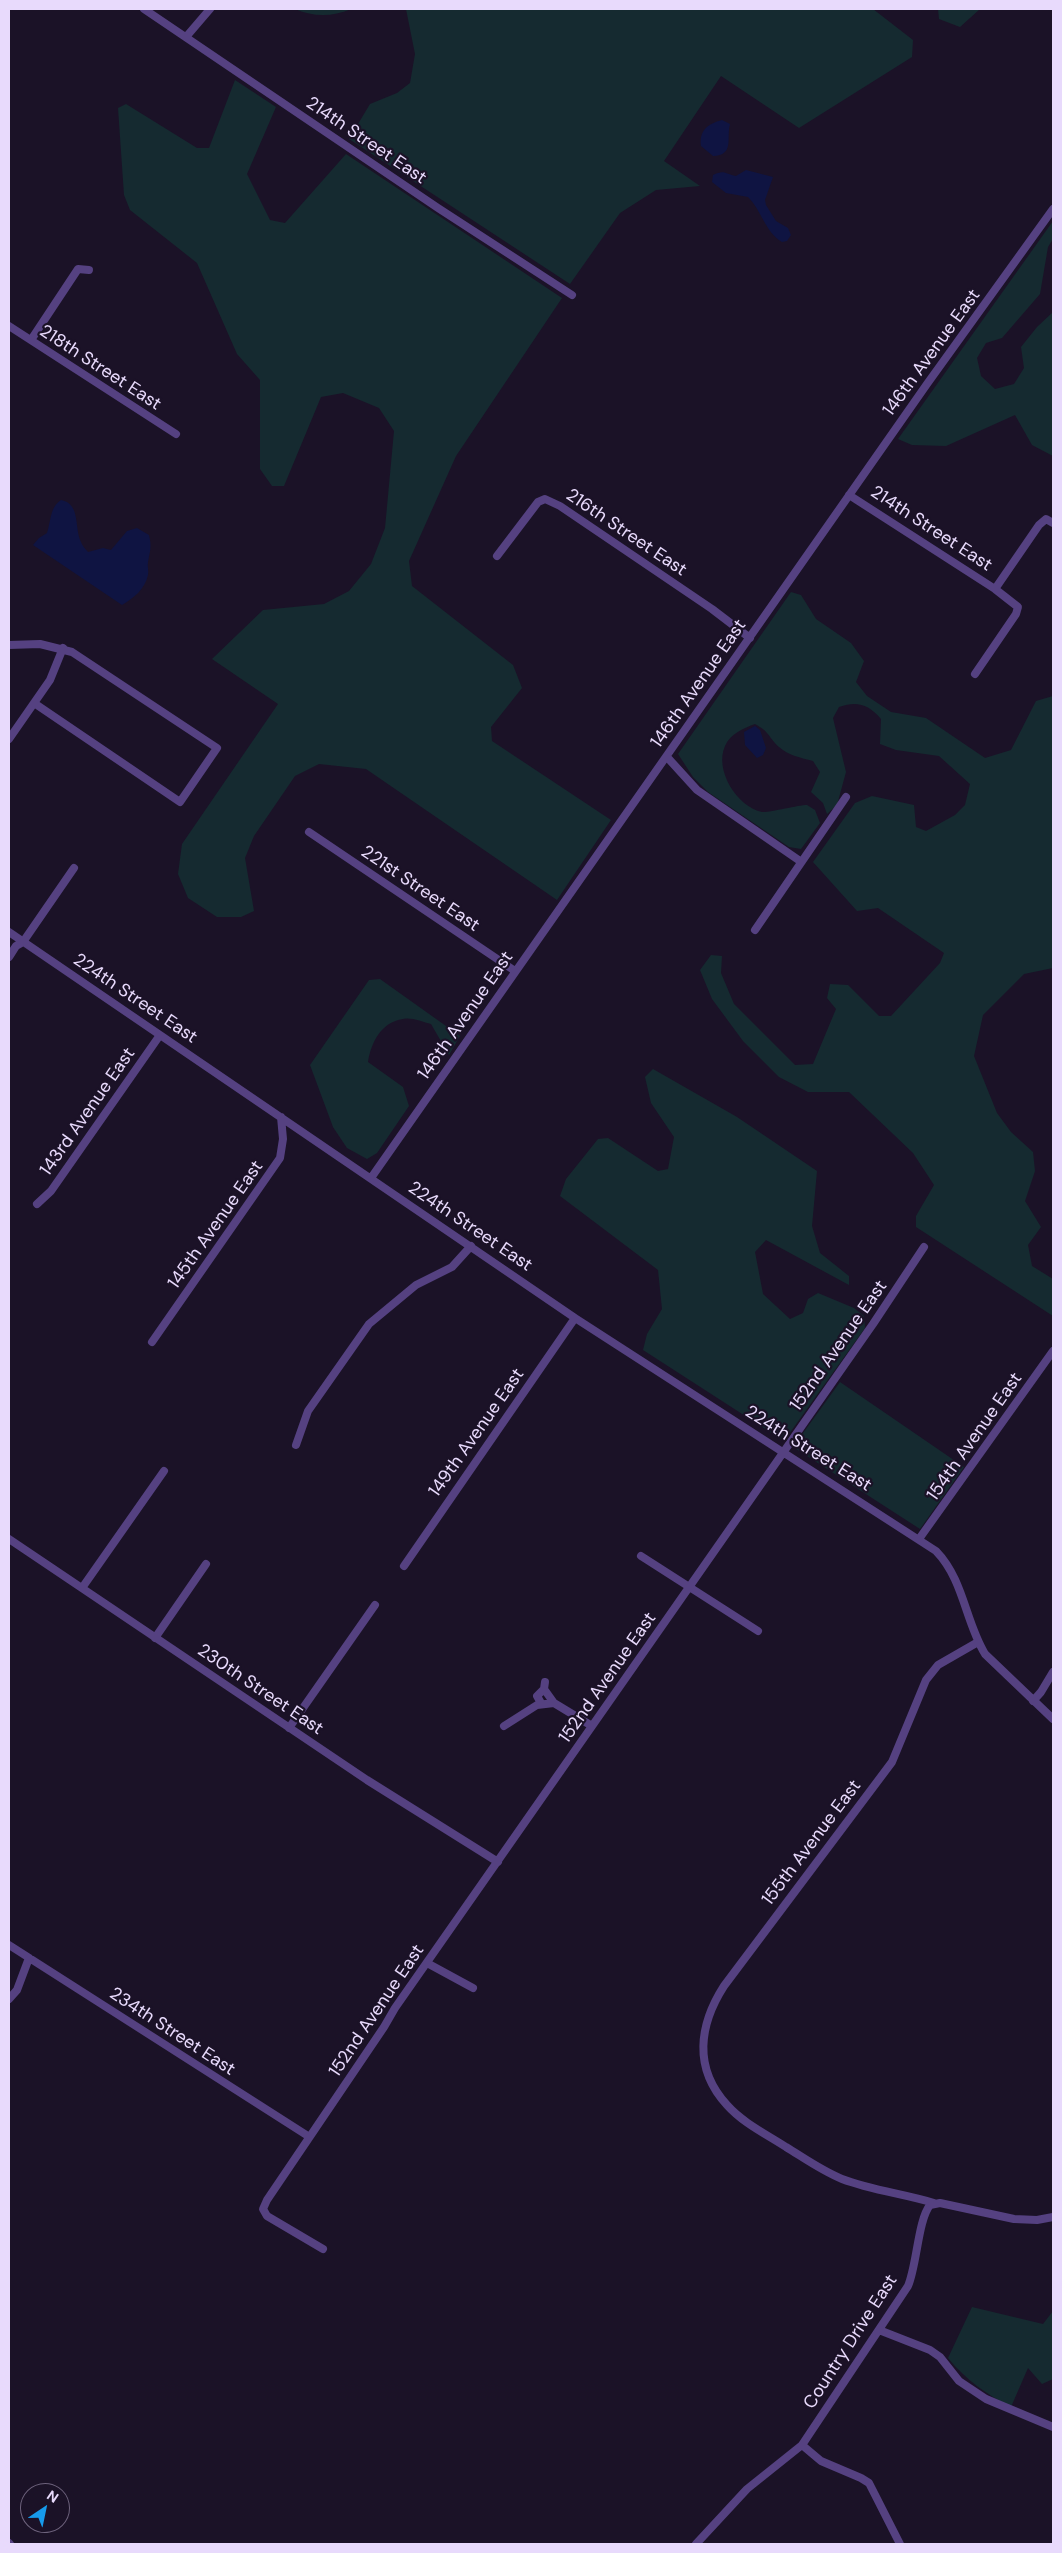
<!DOCTYPE html>
<style>
body{margin:0}
#map{position:relative;width:1062px;height:2553px;overflow:hidden;background:#1b1227;font-family:"DM Sans",sans-serif}
canvas{display:block}
.frame{position:absolute;inset:0;border:10px solid #e8dafc;pointer-events:none}
.north{position:absolute;left:20px;top:2483px;width:50px;height:50px;box-sizing:border-box;background:#1b1227;border:1px solid #6d627c;border-radius:50%;rotate:34deg;font-size:14px;font-weight:700;line-height:20px;text-align:center;color:#e8dafc}
.north::after{content:'';display:block;margin:auto;width:18px;height:22px;background:#179bec;clip-path:polygon(50% 0,100% 100%,50% 72%,0 100%)}
</style>
<div id="map">
<canvas width="1062" height="2553"></canvas>
<div class="frame"></div>
<div class="north">N</div>
</div>
<script>
const c = document.querySelector('canvas').getContext('2d');
c.lineJoin = 'round';
function fill(path, color) { c.fillStyle = color; c.fill(path, 'evenodd'); }
function stroke(path, color, width, dash) { c.strokeStyle = color; c.lineWidth = width; c.lineCap = dash ? 'butt' : 'round'; c.setLineDash(dash || []); c.stroke(path); }
function write(font, color, halo, rows, align = 'center') {
  c.font = font + ' "DM Sans",sans-serif'; c.lineWidth = 4.5; c.setLineDash([]); c.textBaseline = 'middle'; c.strokeStyle = halo; c.fillStyle = color; for (const [text, x, y, turn = 0] of rows) {
    c.save(); c.translate(x, y); c.rotate((+turn || 0) * Math.PI / 180); c.textAlign = isNaN(turn) ? turn : align; if (halo) c.strokeText(text, 0, 0); c.fillText(text, 0, 0); c.restore();
  }
}
fill(new Path2D(`
 M 295,9 L 351,9 C 332,17 314,17 295,9 Z
 M 406,9 L 873,9 L 913,40 L 912,57 L 799,128 L 721,76 L 664,161 L 700,186 L 656,190 L 620,213 L 570,284 L 349,139 L 370,104 L 397,93 L 410,83 L 415,54 Z
 M 938,9 L 980,9 L 960,27 L 939,19 Z
 M 235,80 L 276,107 L 247,174 L 270,220 L 285,223 L 346,154 L 562,298 L 456,456 L 409,561 L 412,586 L 513,665 L 522,688 L 491,727 L 492,741 L 611,820 L 557,900 L 366,769 L 319,764 L 295,776 L 254,836 L 245,858 L 254,911 L 241,917 L 217,917 L 188,898 L 178,874 L 182,844 L 278,704 L 212,659 L 263,610 L 324,604 L 349,591 L 371,564 L 385,528 L 394,431 L 379,408 L 343,393 L 321,397 L 284,486 L 272,486 L 260,469 L 260,380 L 237,354 L 197,263 L 130,210 L 124,195 L 118,108 L 126,104 L 197,148 L 209,148 Z
 M 1053,221 L 1053,239 L 1048,247 L 1040,294 L 1002,338 L 986,343 L 977,358 L 981,376 L 995,389 L 1014,384 L 1024,368 L 1021,347 L 1037,327 L 1053,312 L 1053,456 L 1032,445 L 1015,415 L 946,446 L 912,445 L 898,439 Z
 M 791,592 L 801,595 L 816,619 L 851,643 L 864,661 L 856,682 L 867,696 L 891,712 L 926,718 L 985,758 L 1011,750 L 1036,701 L 1053,696 L 1053,968 L 1024,974 L 983,1015 L 974,1056 L 997,1113 L 1011,1132 L 1033,1152 L 1035,1171 L 1025,1201 L 1041,1227 L 1028,1245 L 1032,1266 L 1053,1279 L 1053,1316 L 916,1227 L 916,1216 L 934,1185 L 913,1153 L 849,1092 L 808,1092 L 779,1077 L 743,1041 L 712,999 L 700,970 L 711,955 L 722,956 L 721,973 L 734,1004 L 795,1065 L 813,1064 L 836,1009 L 827,998 L 830,984 L 848,985 L 879,1016 L 891,1016 L 940,963 L 944,953 L 878,908 L 857,911 L 813,862 L 855,803 L 872,796 L 914,805 L 916,827 L 926,831 L 955,815 L 965,805 L 970,784 L 939,756 L 896,750 L 880,744 L 881,719 C 868,704 857,701 839,707 L 833,718 L 846,772 L 837,805 L 827,814 L 823,803 L 811,792 L 820,772 L 813,761 C 801,758 788,755 779,747 C 768,737 770,732 755,724 C 744,728 730,734 725,746 C 714,770 737,807 762,812 C 768,813 798,805 807,805 L 815,810 L 820,823 L 801,849 L 789,847 L 708,792 L 693,777 L 678,754 Z
 M 380,979 L 460,1036 L 449,1055 L 431,1024 C 423,1022 411,1017 403,1019 C 381,1022 371,1043 368,1062 L 403,1087 L 409,1106 L 377,1153 L 367,1159 L 347,1148 L 333,1127 L 310,1065 L 369,980 Z
 M 653,1069 L 737,1117 L 817,1171 L 812,1226 L 820,1253 L 849,1276 L 849,1285 L 766,1240 L 755,1252 L 763,1294 L 790,1319 L 803,1313 L 808,1299 L 818,1293 L 854,1308 L 864,1316 L 865,1328 L 784,1441 L 643,1350 L 647,1334 L 662,1309 L 658,1270 L 560,1196 L 566,1179 L 598,1139 L 608,1138 L 658,1171 L 668,1169 L 674,1137 L 651,1103 L 645,1077 Z
 M 840,1382 L 964,1467 L 920,1529 L 793,1447 Z
 M 972,2307 L 1043,2324 L 1053,2311 L 1053,2379 L 1042,2384 L 1028,2368 L 1011,2407 C 986,2394 966,2380 948,2358 Z`), '#152a30');
fill(new Path2D(`
 M 722,120 L 730,124 C 726,138 735,155 713,156 L 701,146 C 699,130 708,124 722,120 Z
 M 746,170 L 773,177 L 765,200 L 766,205 L 776,221 L 788,228 L 791,235 L 787,241 L 782,242 C 765,232 762,211 748,197 L 726,193 L 712,182 L 713,175 C 724,169 726,174 736,176 Z
 M 61,500 C 81,504 74,527 81,542 C 82,545 85,549 88,552 L 103,548 L 111,550 L 127,531 L 137,528 L 149,535 C 152,547 150,551 148,562 C 147,566 149,571 148,575 C 145,589 134,598 122,605 L 33,545 L 39,538 L 47,533 C 51,521 50,507 61,500 Z
 M 755,726 L 760,730 L 766,748 L 763,755 L 757,758 L 745,745 L 744,732 Z`), '#0f1442');
stroke(new Path2D(`
 M 144,9 L 438,208 L 572,295
 M 186,37 L 210,9
 M 9,326 L 176,434
 M 31,340 L 78,269 L 89,270
 M 849,495 L 995,589 L 1018,607 L 1016,614 L 975,674
 M 497,556 L 538,502 L 545,499 L 560,506 L 712,609 L 750,638
 M 995,589 L 1039,525 L 1046,519 L 1053,523
 M 9,645 L 40,644 L 72,652 L 217,748 L 180,802 L 34,703
 M 9,739 L 50,680 L 63,648
 M 667,757 L 697,790 L 800,861
 M 309,832 L 515,971
 M 755,930 L 846,797
 M 9,932 L 575,1318 L 936,1551 C 964,1580 965,1621 985,1654 L 1053,1719
 M 9,957 L 16,946 L 23,942 L 74,868
 M 371,1178 L 927,384 L 1053,209
 M 37,1204 L 51,1191 L 160,1035
 M 152,1342 L 280,1158 L 283,1139 L 281,1117
 M 296,1445 L 308,1411 L 369,1324 L 416,1285 L 452,1267 L 471,1246
 M 9,1539 L 367,1780 L 498,1862
 M 919,1539 L 1053,1351
 M 641,1556 L 758,1631
 M 404,1566 L 575,1318
 M 82,1588 L 164,1471
 M 155,1638 L 206,1564
 M 545,1682 L 544,1689 L 554,1703 L 592,1726
 M 1033,1701 L 1041,1692 L 1053,1672
 M 541,1703 L 537,1696 L 544,1689
 M 504,1726 L 537,1705 L 554,1703
 M 289,1728 L 375,1605
 M 9,1945 L 308,2136
 M 427,1963 L 473,1988
 M 9,1999 L 17,1990 L 29,1958
 M 934,2203 C 904,2194 871,2190 842,2179 C 822,2171 804,2158 786,2147 C 766,2134 743,2123 727,2105 C 693,2068 699,2025 724,1986 L 892,1762 L 926,1680 L 938,1665 L 978,1642
 M 323,2249 L 267,2216 L 263,2209 L 267,2200 L 384,2027 L 395,2008 L 873,1324 L 924,1247
 M 879,2330 L 930,2350 L 940,2357 L 959,2381 L 986,2399 L 1053,2427
 M 802,2445 L 821,2461 L 861,2478 L 869,2483 L 900,2544
 M 9,2543 L 10,2544
 M 696,2544 L 747,2489 L 802,2445 L 908,2286 C 917,2265 918,2220 930,2205 L 940,2203 L 1014,2219 L 1037,2220 L 1053,2217`), '#554181', 8);
write('18px', '#e8dafc', '#1b1227', [
 ["214th Street East",366,141,34],
 ["146th Avenue East",932,353,-54],
 ["218th Street East",100,368,33],
 ["214th Street East",931,529,33],
 ["216th Street East",626,533,34],
 ["146th Avenue East",699,684,-55],
 ["221st Street East",420,889,34],
 ["224th Street East",135,999,34],
 ["146th Avenue East",466,1016,-55],
 ["143rd Avenue East",88,1112,-55],
 ["145th Avenue East",216,1225,-55],
 ["224th Street East",470,1227,34],
 ["152nd Avenue East",839,1346,-55],
 ["149th Avenue East",477,1433,-55],
 ["154th Avenue East",975,1437,-55],
 ["224th Street East",808,1449,32],
 ["152nd Avenue East",608,1678,-55],
 ["230th Street East",260,1690,34],
 ["155th Avenue East",812,1843,-53],
 ["152nd Avenue East",377,2011,-56],
 ["234th Street East",172,2032,33],
 ["Country Drive East",851,2342,-57]
]);
</script>
